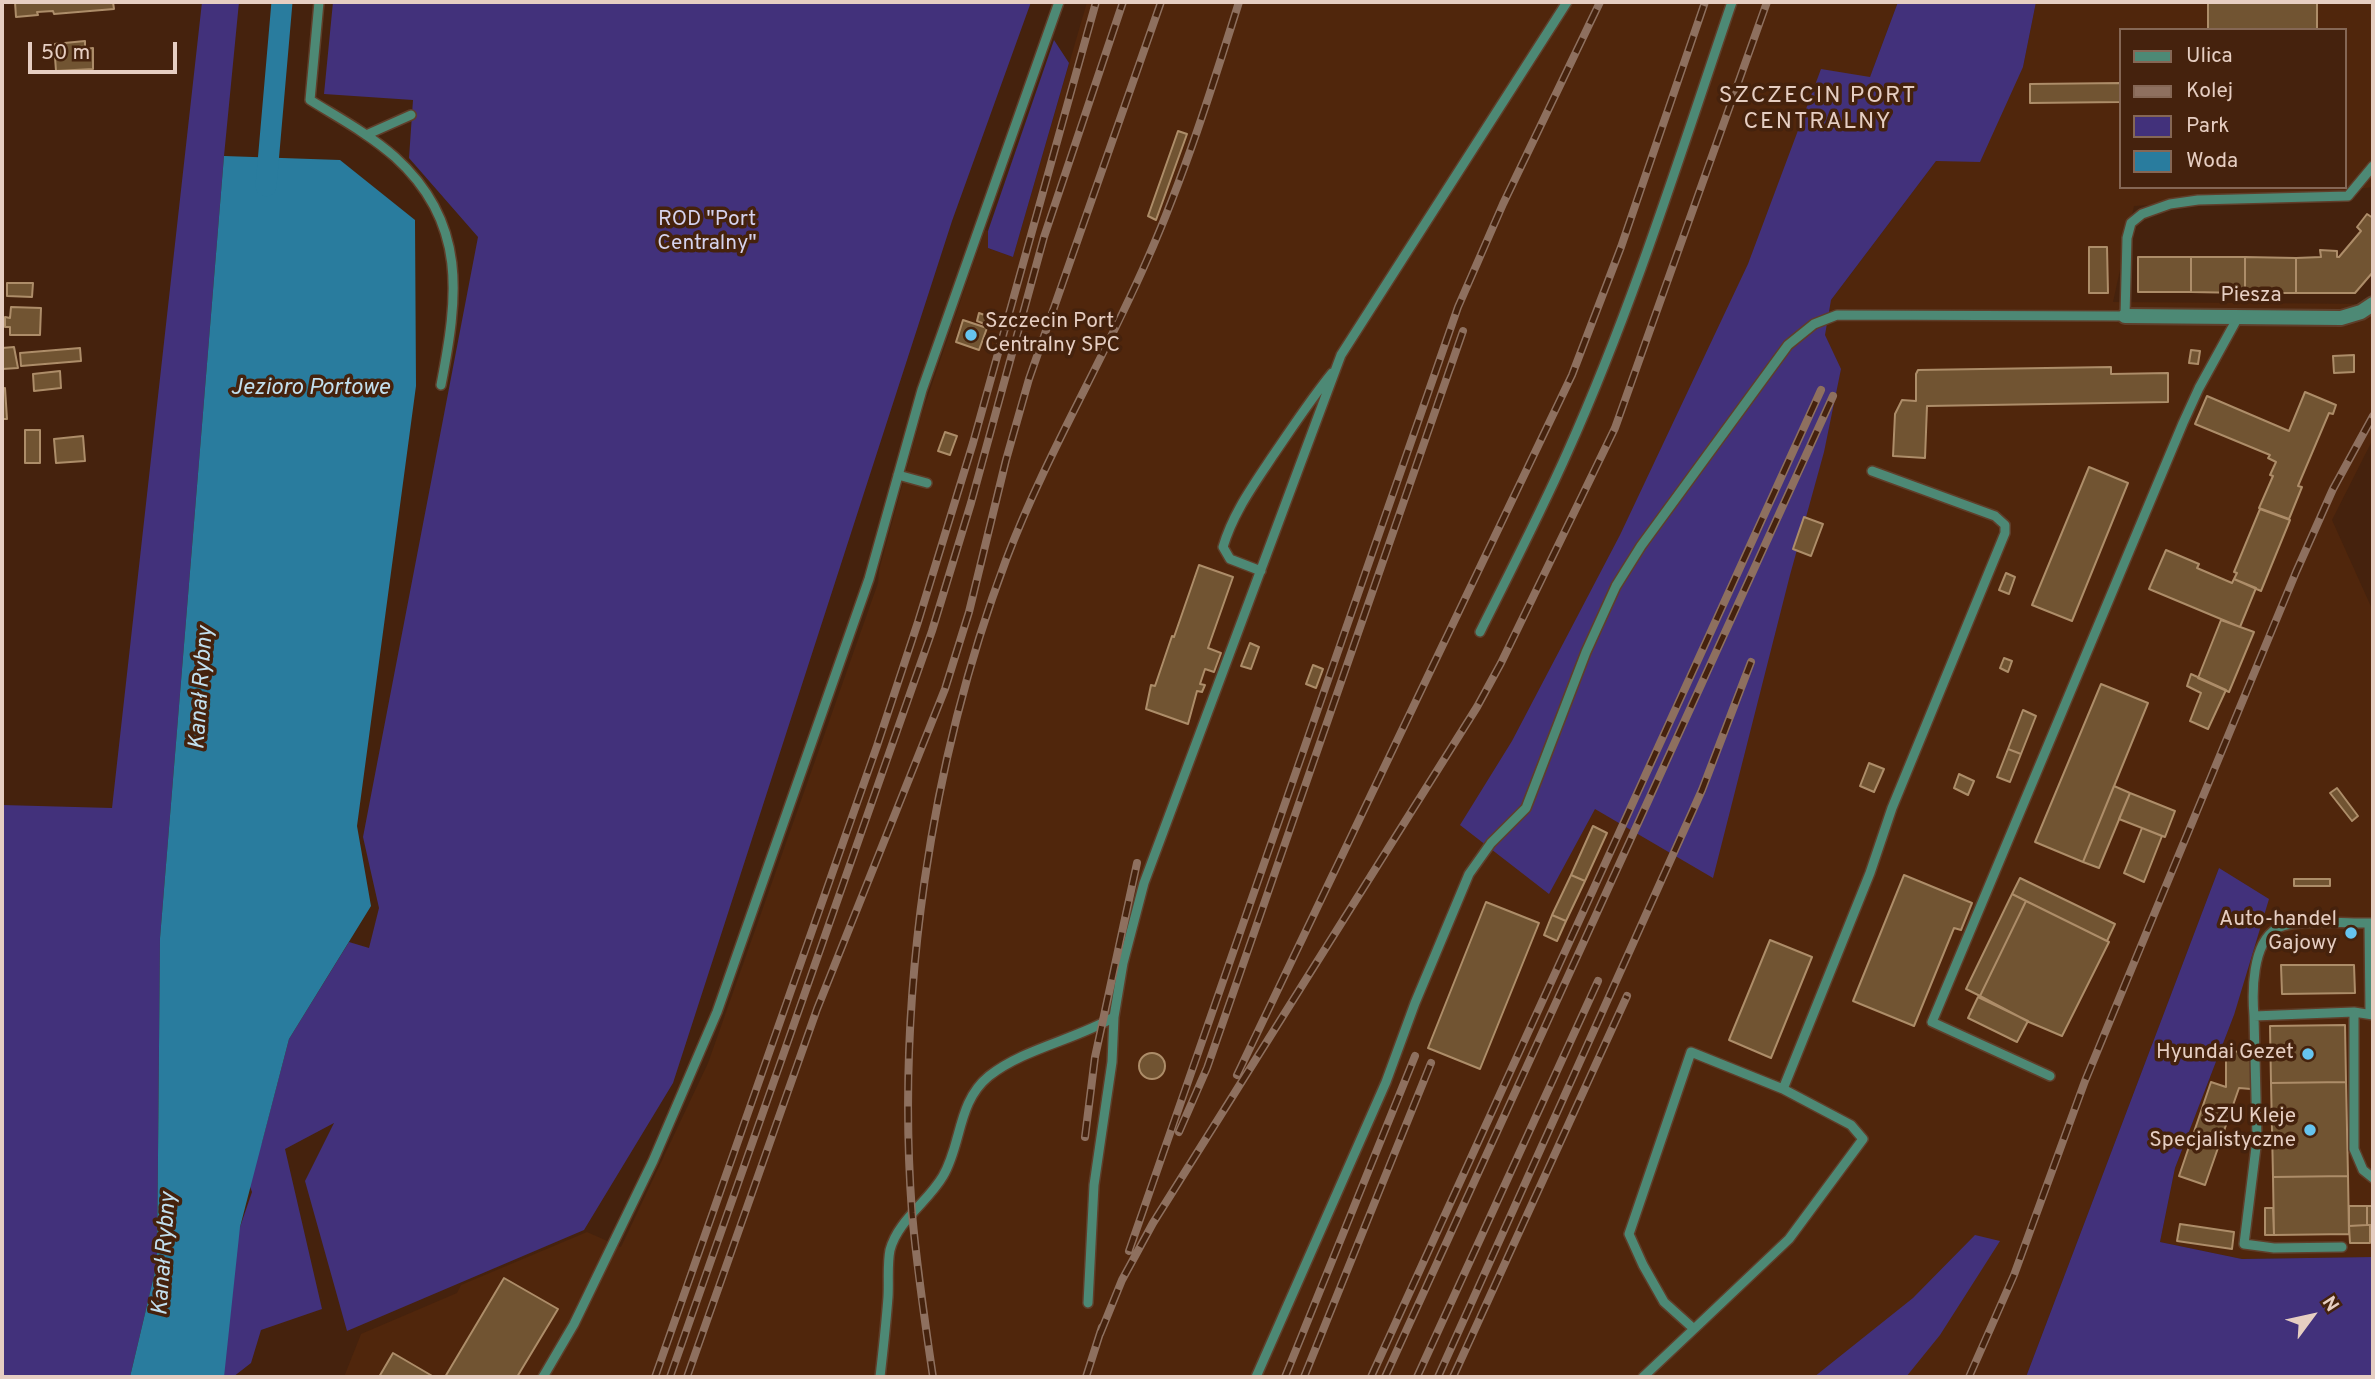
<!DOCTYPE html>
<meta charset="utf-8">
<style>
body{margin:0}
#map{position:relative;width:2375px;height:1379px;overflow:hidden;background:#45220d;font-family:Overpass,sans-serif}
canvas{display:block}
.frame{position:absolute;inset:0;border:4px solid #e6cec2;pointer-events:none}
.legend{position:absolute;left:2119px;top:28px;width:228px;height:161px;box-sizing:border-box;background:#45220d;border:2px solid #856755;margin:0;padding:9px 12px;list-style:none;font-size:21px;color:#e6cec2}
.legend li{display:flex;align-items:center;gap:14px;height:35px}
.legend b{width:35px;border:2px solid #856755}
.north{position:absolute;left:2277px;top:1281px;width:70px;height:70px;-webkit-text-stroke:5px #45220d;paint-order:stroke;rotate:57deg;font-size:19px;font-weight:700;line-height:28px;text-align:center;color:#e6cec2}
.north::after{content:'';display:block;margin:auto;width:24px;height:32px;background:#e6cec2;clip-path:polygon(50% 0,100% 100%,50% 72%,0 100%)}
.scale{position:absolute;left:28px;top:42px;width:149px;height:32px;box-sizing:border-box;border:4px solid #e6cec2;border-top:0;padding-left:9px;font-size:21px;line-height:24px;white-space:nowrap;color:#e6cec2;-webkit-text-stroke:5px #45220d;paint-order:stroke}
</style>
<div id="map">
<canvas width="2375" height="1379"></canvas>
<div class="frame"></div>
<ul class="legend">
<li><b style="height:9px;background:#4d8975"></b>Ulica</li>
<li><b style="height:9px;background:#8e705f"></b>Kolej</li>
<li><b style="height:19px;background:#42317b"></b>Park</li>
<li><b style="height:19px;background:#297c9e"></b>Woda</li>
</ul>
<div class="north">N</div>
<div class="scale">50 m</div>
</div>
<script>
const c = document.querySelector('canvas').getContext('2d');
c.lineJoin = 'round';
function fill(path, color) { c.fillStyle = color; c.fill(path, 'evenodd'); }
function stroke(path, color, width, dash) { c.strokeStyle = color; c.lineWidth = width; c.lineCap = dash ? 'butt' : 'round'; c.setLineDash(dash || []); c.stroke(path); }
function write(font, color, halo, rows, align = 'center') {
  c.font = font + ' Overpass,sans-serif'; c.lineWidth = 7; c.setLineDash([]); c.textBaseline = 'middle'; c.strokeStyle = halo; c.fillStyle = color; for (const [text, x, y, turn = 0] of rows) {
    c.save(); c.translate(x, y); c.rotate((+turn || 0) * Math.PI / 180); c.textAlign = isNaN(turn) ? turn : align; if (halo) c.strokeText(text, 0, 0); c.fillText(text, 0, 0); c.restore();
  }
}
fill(new Path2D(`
 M 1087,2 L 1898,2 L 1870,77 L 1831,300 L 1936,161 L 2023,67 L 2036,2 L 2373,2 L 2373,187 L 2309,195 L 2134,206 L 2113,302 L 2373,304 L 2373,439 L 2332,520 L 2373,611 L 2373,1257 L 2242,1259 L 2160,1242 L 2175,1168 L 2234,1015 L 2219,868 L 2026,1377 L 344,1377 L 361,1334 L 457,1293 L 461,1285 L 587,1232 L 621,1247 L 708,1063 L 878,583 L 879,570 L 922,413 L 985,230 L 988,231 L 988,248 L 1013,257 ZM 2121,30 L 2345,30 L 2345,187 L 2121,187 Z`), '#50260c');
fill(new Path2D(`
 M 202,2 L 239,2 L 224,156 L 160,938 L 157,1263 L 130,1377 L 2,1377 L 2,805 L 112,808 Z
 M 333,2 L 1031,2 L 952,221 L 673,1083 L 584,1230 L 347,1331 L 305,1181 L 334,1123 L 285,1149 L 322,1309 L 261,1330 L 251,1363 L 233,1377 L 197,1377 L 214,1246 L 240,1227 L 252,1192 L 247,1178 L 262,1142 L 289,1039 L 349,942 L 369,948 L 379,908 L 363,837 L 478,237 L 409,158 L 413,100 L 324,94 Z
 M 1898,2 L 2036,2 L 2023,67 L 1980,162 L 1936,161 L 1831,300 L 1825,335 L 1841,369 L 1824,452 L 1790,575 L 1713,878 L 1595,809 L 1549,894 L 1460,825 L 1512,741 L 1620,535 L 1748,264 L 1821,69 L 1870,77 Z
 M 1054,40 L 1069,63 L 1013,257 L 988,248 L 988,231 Z
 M 2219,868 L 2269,899 L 2234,1015 L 2175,1168 L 2160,1242 L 2242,1259 L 2373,1257 L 2373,1377 L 2026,1377 Z
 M 1975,1235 L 2000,1241 L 1940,1335 L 1906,1377 L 1814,1377 L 1913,1298 Z`), '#42317b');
fill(new Path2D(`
 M 224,156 L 340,160 L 415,220 L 416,386 L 357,826 L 371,906 L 289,1039 L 240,1227 L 224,1377 L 130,1377 L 157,1263 L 160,938 Z`), '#297c9e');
stroke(new Path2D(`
 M 266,186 L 282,2`), '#297c9e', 21);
const building = new Path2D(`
 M 15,2 L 113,2 L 114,9 L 54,14 L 53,11 L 37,12 L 38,15 L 16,17 Z
 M 2208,2 L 2317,2 L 2317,30 L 2208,30 Z
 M 85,41 L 85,49 L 93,48 L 93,69 L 56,71 L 54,44 Z
 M 2121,83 L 2121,102 L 2030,103 L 2030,84 Z
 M 1178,131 L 1187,134 L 1156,220 L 1148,216 Z
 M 2367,214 L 2373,218 L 2373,272 L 2355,293 L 2296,293 L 2296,258 L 2321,257 L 2320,250 L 2337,251 L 2337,257 L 2339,257 L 2361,231 L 2357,227 Z
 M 2089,247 L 2107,247 L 2108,293 L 2089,293 Z
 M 2138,257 L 2191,257 L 2191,292 L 2138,292 Z
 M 2191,257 L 2245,257 L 2245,293 L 2191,292 Z
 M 2245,257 L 2296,258 L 2296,293 L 2245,293 Z
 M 7,283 L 33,283 L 32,297 L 7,296 Z
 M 11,307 L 41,308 L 40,335 L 10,335 L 10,327 L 5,327 L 5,317 L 10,318 Z
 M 979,313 L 990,317 L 987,325 L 977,321 Z
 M 963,320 L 987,328 L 979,350 L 956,342 Z
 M 14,347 L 18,368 L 2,369 L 2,348 Z
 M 80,348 L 81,361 L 21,366 L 20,353 Z
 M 2191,350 L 2200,351 L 2198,364 L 2189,363 Z
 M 2354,355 L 2354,372 L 2334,373 L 2333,356 Z
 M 2111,367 L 2111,374 L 2168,373 L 2168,402 L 1927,406 L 1925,458 L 1893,456 L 1895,414 L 1902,400 L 1916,401 L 1916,374 L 1918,370 Z
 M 60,371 L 61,388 L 34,391 L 33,374 Z
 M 5,388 L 7,419 L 2,419 L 2,389 Z
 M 2305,392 L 2336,405 L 2333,414 L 2329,413 L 2298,486 L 2302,487 L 2289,519 L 2259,508 L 2273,476 L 2270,475 L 2276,462 L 2268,458 L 2270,455 L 2195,424 L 2207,396 L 2289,431 Z
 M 25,430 L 40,430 L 40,463 L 25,463 Z
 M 945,432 L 957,436 L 950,455 L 938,451 Z
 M 83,436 L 85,461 L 56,463 L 54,439 Z
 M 2089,467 L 2128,483 L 2072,621 L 2032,605 Z
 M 2260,509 L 2290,520 L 2261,591 L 2234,579 L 2237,573 L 2234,572 Z
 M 1804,517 L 1823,524 L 1811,556 L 1793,549 Z
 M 2166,550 L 2199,564 L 2197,568 L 2232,583 L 2234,579 L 2256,588 L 2240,627 L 2149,589 Z
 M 1199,565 L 1233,577 L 1208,648 L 1221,653 L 1214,672 L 1205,669 L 1200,684 L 1205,685 L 1202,692 L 1197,691 L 1188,724 L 1146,709 L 1151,685 L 1155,686 L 1172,636 L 1174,637 Z
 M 2006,573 L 2015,577 L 2009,594 L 1999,590 Z
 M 2221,620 L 2254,632 L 2229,692 L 2198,678 Z
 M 1250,643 L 1259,647 L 1251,669 L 1241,666 Z
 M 2004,658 L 2012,661 L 2008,672 L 2000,668 Z
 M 1313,665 L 1323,669 L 1316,688 L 1306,684 Z
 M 2191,674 L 2226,690 L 2208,729 L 2190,721 L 2201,693 L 2187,686 Z
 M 2101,684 L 2148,703 L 2083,862 L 2035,842 Z
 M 2023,710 L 2036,716 L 2021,754 L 2008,749 Z
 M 2008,749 L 2021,754 L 2010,782 L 1997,777 Z
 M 1869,763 L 1884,769 L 1874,792 L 1860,786 Z
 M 1959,774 L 1974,781 L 1968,795 L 1954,788 Z
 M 2114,786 L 2130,793 L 2099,868 L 2083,862 Z
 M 2337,788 L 2358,816 L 2352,821 L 2330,793 Z
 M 2130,793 L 2175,811 L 2165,837 L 2119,819 Z
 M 1593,826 L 1607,833 L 1585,881 L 1571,875 Z
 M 2142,828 L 2162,836 L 2144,882 L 2124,873 Z
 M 1571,875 L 1585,881 L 1566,921 L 1552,915 Z
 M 1904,875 L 1972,903 L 1961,930 L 1954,928 L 1914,1026 L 1853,1001 Z
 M 2020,878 L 2115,924 L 2107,941 L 2012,894 Z
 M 2294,879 L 2330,879 L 2330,886 L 2294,886 Z
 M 2012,894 L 2026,901 L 1980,996 L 1966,989 Z
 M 2026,901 L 2109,942 L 2062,1036 L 2029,1022 L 1980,996 Z
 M 1486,902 L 1539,923 L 1480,1069 L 1428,1048 Z
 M 1552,915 L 1566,921 L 1557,941 L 1544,935 Z
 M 1770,940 L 1812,957 L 1771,1058 L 1729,1040 Z
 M 2281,965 L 2354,965 L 2355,993 L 2282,994 Z
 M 1978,997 L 2028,1021 L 2017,1042 L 1968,1018 Z
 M 2345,1025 L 2346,1082 L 2271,1083 L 2270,1026 Z
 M 2251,1051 L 2251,1089 L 2239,1088 L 2205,1185 L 2179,1176 L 2211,1082 L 2226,1087 L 2226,1052 Z
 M1139 1066a13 13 0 1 1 26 0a13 13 0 1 1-26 0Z
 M 2346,1082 L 2348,1176 L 2273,1177 L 2271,1083 Z
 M 2348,1176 L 2349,1234 L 2274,1235 L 2273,1177 Z
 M 2349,1206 L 2367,1206 L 2367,1225 L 2349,1226 Z
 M 2367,1206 L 2373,1206 L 2373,1225 L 2367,1225 Z
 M 2265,1208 L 2273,1208 L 2274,1235 L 2265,1235 Z
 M 2180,1224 L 2234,1232 L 2232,1249 L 2177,1241 Z
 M 2367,1225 L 2370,1225 L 2370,1243 L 2350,1243 L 2349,1226 Z
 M 504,1278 L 558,1309 L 517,1377 L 445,1377 Z
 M 393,1353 L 434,1377 L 379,1377 Z`);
fill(building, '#715432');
stroke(building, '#ad8d69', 2);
const lane = new Path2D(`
 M 319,2 L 310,100 C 339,118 369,134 395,157 C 468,223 458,297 441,385
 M 366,135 L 411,115
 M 898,475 L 927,483
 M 1261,571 L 1230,559 L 1223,547 C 1233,513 1253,486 1272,457 C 1292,428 1310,400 1332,373
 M 1480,632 C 1510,572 1541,512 1568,451 C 1633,306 1681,152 1732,2
 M 2369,923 L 2370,1013
 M 2373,1015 L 2354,1012 L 2354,1149 L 2363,1170 L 2373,1178
 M 2254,1016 C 2252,992 2252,944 2276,929 C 2293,918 2351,924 2373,923
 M 2050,1076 L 1932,1022 L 2183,423 L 2199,388 L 2237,319
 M 1783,1089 L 1691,1052 L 1629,1234 L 1643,1265 L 1664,1302 L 1694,1329 L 1789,1239 L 1863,1139 L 1851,1125 L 1783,1089 L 1870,873 L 1892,808 L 2005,533 L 2005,525 L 1995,516 L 1872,471
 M 2342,1247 L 2274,1248 L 2244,1244 L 2257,1139 L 2254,1016 L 2354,1012
 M 1088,1303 L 1094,1185 L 1112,1062 L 1114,1017 L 1123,963 L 1144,883 L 1341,355 L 1567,2
 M 543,1377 L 574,1324 L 653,1161 L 717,1012 L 869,579 L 922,390 L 1059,2
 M 880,1377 C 883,1351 886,1324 888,1297 C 889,1282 887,1265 890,1250 C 898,1220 928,1202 943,1176 C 962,1144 957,1102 989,1076 C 1025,1048 1075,1040 1114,1017
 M 1256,1377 L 1386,1082 L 1415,1003 L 1469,874 L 1491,843 L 1526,808 L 1586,652 L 1616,586 L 1641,546 L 1788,345 L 1814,324 L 1837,315 L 2125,316 L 2127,238 L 2131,223 L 2142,214 L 2170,204 L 2198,200 L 2348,196 L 2373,166
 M 1643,1377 L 1694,1329`);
const street = new Path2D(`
 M 2125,316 L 2341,318 L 2361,312 L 2373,304`);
stroke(lane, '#5f3e2a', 12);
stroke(street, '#5f3e2a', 18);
stroke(lane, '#4d8975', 9);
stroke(street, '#4d8975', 14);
const rail = new Path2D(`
 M 1237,1075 L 1572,375 L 1621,247 L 1705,2
 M 1179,1132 L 1207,1068 L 1463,331
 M 1085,1137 L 1095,1057 L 1137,863
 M 1129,1251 L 1458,307 L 1503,204 L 1600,2
 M 1100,1334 L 1122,1280 L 1153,1223 L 1477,707 L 1501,663 L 1615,428 L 1767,2
 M 655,1377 L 877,746 L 918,622 L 973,443 L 1096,2
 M 670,1377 L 932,631 L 971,503 L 1044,237 L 1123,2
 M 687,1377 L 817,1009 L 945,689 L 969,612 L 1006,460 L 1029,379 L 1161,2
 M 933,1377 C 925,1323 917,1268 912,1213 C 896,997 930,762 1006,560 C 1045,457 1103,361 1147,260 C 1184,177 1212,88 1239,2
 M 1086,1377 L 1102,1327
 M 1285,1377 L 1415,1056
 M 1304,1377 L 1431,1063
 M 1371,1377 L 1821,390
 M 1385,1377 L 1833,396
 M 1417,1377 L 1598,981
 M 1438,1377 L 1702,790 L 1751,662
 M 1453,1377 L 1627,996
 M 1969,1377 L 2014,1275 L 2085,1081 L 2296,572 L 2333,489 L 2373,416`);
stroke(rail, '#8e705f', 8);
stroke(rail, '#45220d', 5, [16]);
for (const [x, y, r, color] of [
 [971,335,7,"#66c4ef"],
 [2351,933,7,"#66c4ef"],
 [2308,1054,7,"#66c4ef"],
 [2310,1130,7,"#66c4ef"]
]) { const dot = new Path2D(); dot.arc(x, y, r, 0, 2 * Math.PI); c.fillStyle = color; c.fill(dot); stroke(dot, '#45220d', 2.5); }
write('21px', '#d5d2ed', '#45220d', [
 ["ROD \"Port",707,221],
 ["Centralny\"",707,245]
]);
write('21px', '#e6cec2', '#45220d', [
 ["Piesza",2251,297]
]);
write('21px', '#e6cec2', '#45220d', [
 ["Szczecin Port",985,323,"left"],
 ["Centralny SPC",985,347,"left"],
 ["Auto-handel",2337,921],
 ["Gajowy",2337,945],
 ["Hyundai Gezet",2294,1054],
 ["SZU Kleje",2296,1118],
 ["Specjalistyczne",2296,1142]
], 'right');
c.letterSpacing = '2px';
write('23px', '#e6cec2', '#45220d', [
 ["SZCZECIN PORT",1818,97],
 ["CENTRALNY",1818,123]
]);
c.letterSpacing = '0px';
write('italic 23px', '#c2dfee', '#45220d', [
 ["Jezioro Portowe",310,389],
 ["Kanał Rybny",203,688,-86],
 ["Kanał Rybny",166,1254,-86]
]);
</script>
